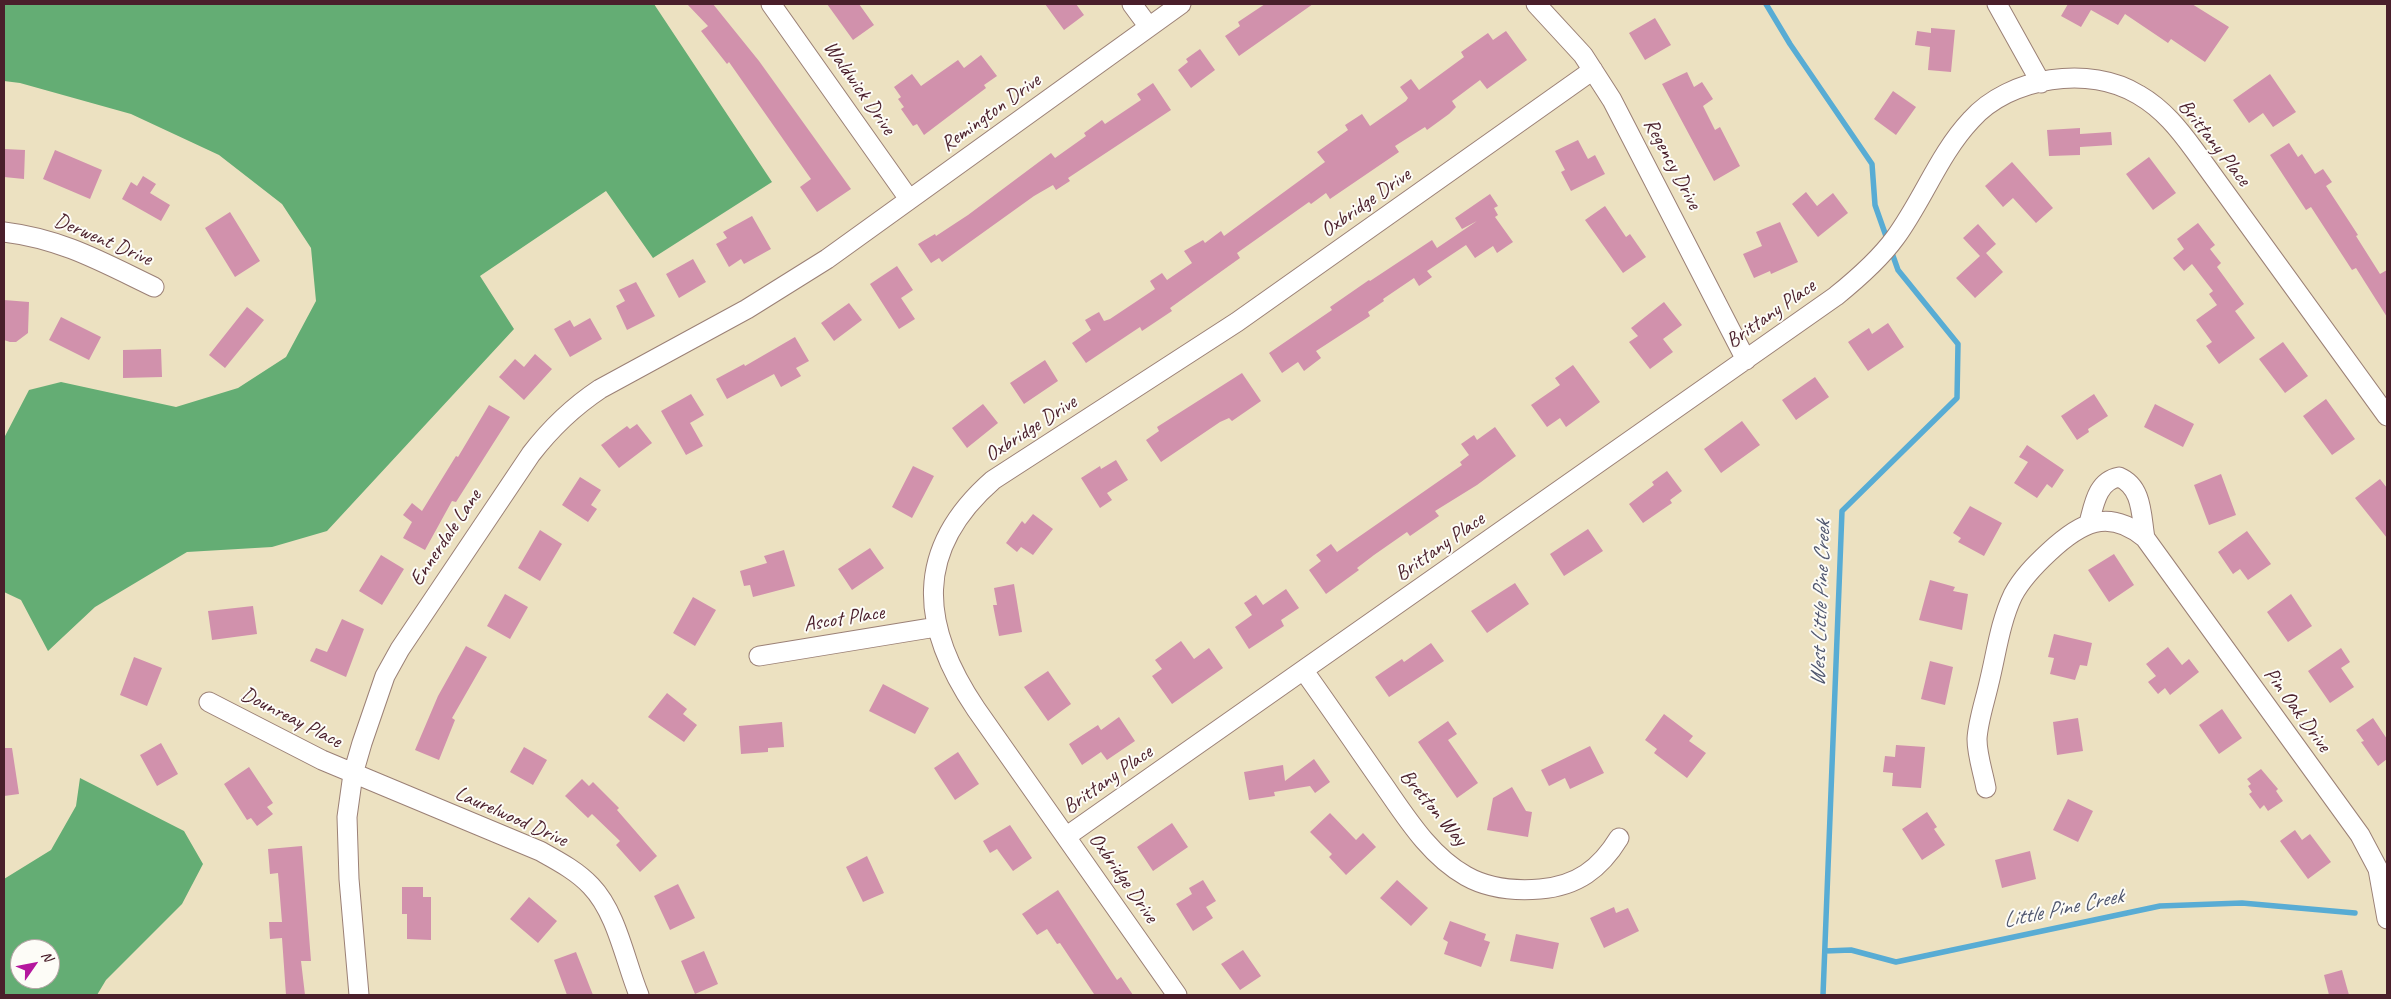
<!DOCTYPE html>
<style>
body{margin:0}
#map{position:relative;width:2391px;height:999px;overflow:hidden;background:#ece1c1;font-family:Caveat,sans-serif}
canvas{display:block}
.frame{position:absolute;inset:0;border:5px solid #4a1f2b;pointer-events:none}
.north{position:absolute;left:10px;top:939px;width:50px;height:50px;box-sizing:border-box;background:#fdfcf7;border:1px solid #b5a4a5;border-radius:50%;rotate:57deg;font-size:14px;font-weight:700;line-height:20px;text-align:center;color:#4a1f2b}
.north::after{content:'';display:block;margin:auto;width:18px;height:22px;background:#b5179e;clip-path:polygon(50% 0,100% 100%,50% 72%,0 100%)}
</style>
<div id="map">
<canvas width="2391" height="999"></canvas>
<div class="frame"></div>
<div class="north">N</div>
</div>
<script>
const c = document.querySelector('canvas').getContext('2d');
c.lineJoin = 'round';
function fill(path, color) { c.fillStyle = color; c.fill(path, 'evenodd'); }
function stroke(path, color, width, dash) { c.strokeStyle = color; c.lineWidth = width; c.lineCap = dash ? 'butt' : 'round'; c.setLineDash(dash || []); c.stroke(path); }
function write(font, color, halo, rows, align = 'center') {
  c.font = font + ' Caveat,sans-serif'; c.lineWidth = 4; c.setLineDash([]); c.textBaseline = 'middle'; c.strokeStyle = halo; c.fillStyle = color; for (const [text, x, y, turn = 0] of rows) {
    c.save(); c.translate(x, y); c.rotate((+turn || 0) * Math.PI / 180); c.textAlign = isNaN(turn) ? turn : align; if (halo) c.strokeText(text, 0, 0); c.fillText(text, 0, 0); c.restore();
  }
}
fill(new Path2D(`
 M 4,4 L 654,4 L 772,182 L 653,258 L 606,191 L 480,276 L 514,329 L 327,531 L 272,547 L 187,552 L 95,607 L 48,651 L 21,600 L 4,592 L 4,438 L 29,390 L 61,382 L 176,407 L 238,388 L 286,357 L 316,301 L 311,248 L 282,204 L 219,155 L 131,114 L 20,83 L 4,81 Z
 M 80,778 L 184,831 L 203,864 L 182,904 L 106,980 L 97,995 L 4,995 L 4,879 L 51,850 L 76,806 ZM 20,949 L 50,949 L 50,979 L 20,979 Z`), '#64ad74');
stroke(new Path2D(`
 M 1766,4 L 1790,44 L 1872,164 L 1875,205 L 1898,270 L 1958,344 L 1957,398 L 1842,511 L 1823,995
 M 1825,951 L 1851,950 L 1896,962 L 2160,906 L 2242,903 L 2355,913`), '#58acd4', 5.5);
fill(new Path2D(`
 M 687,4 L 713,4 L 759,61 L 851,189 L 817,212 L 800,187 L 811,179 L 729,62 L 727,64 L 701,31 L 708,26 Z
 M 827,4 L 859,4 L 874,25 L 853,40 Z
 M 1045,4 L 1076,4 L 1084,15 L 1064,30 Z
 M 1265,4 L 1313,4 L 1239,56 L 1225,36 L 1240,26 L 1238,22 Z
 M 2068,4 L 2192,4 L 2229,27 L 2205,62 L 2171,39 L 2168,43 L 2125,14 L 2118,25 L 2091,10 L 2081,27 L 2061,16 Z
 M 1655,18 L 1671,45 L 1645,60 L 1629,33 Z
 M 1931,28 L 1955,30 L 1951,72 L 1928,70 L 1930,47 L 1915,45 L 1917,31 L 1931,33 Z
 M 1506,31 L 1527,60 L 1487,89 L 1480,80 L 1452,101 L 1456,107 L 1449,114 L 1427,130 L 1425,127 L 1395,146 L 1399,152 L 1330,199 L 1326,193 L 1311,204 L 1309,202 L 1237,253 L 1240,258 L 1170,308 L 1172,311 L 1142,331 L 1140,327 L 1086,363 L 1072,343 L 1091,330 L 1085,320 L 1099,312 L 1104,321 L 1110,319 L 1155,289 L 1150,281 L 1162,273 L 1167,280 L 1192,263 L 1184,251 L 1203,240 L 1205,243 L 1221,231 L 1224,236 L 1325,162 L 1317,152 L 1348,130 L 1345,125 L 1362,114 L 1370,126 L 1406,101 L 1408,98 L 1400,87 L 1411,79 L 1419,90 L 1464,57 L 1461,52 L 1488,33 L 1493,40 Z
 M 1200,49 L 1215,70 L 1191,88 L 1178,70 L 1188,62 L 1186,59 Z
 M 981,55 L 997,76 L 984,85 L 986,88 L 924,135 L 917,124 L 913,126 L 901,109 L 904,107 L 898,99 L 901,97 L 894,87 L 912,74 L 921,86 L 958,60 L 964,68 Z
 M 1687,72 L 1694,87 L 1702,82 L 1713,99 L 1703,106 L 1715,130 L 1720,127 L 1740,166 L 1714,181 L 1662,84 Z
 M 2270,74 L 2296,112 L 2273,127 L 2263,113 L 2249,123 L 2233,100 Z
 M 1153,83 L 1171,110 L 1068,178 L 1070,181 L 1056,190 L 1053,185 L 1034,196 L 942,262 L 939,258 L 931,263 L 918,244 L 935,234 L 936,236 L 968,215 L 1051,153 L 1055,158 L 1086,136 L 1084,133 L 1102,120 L 1105,124 L 1141,100 L 1137,94 Z
 M 1893,91 L 1916,107 L 1896,135 L 1874,119 Z
 M 2080,128 L 2080,134 L 2111,132 L 2112,145 L 2080,147 L 2080,155 L 2049,156 L 2047,130 Z
 M 1578,140 L 1588,159 L 1595,155 L 1605,174 L 1571,191 L 1561,172 L 1565,170 L 1555,151 Z
 M 2289,143 L 2298,157 L 2302,154 L 2315,174 L 2323,169 L 2332,182 L 2326,186 L 2358,235 L 2356,236 L 2380,274 L 2387,270 L 2387,317 L 2356,268 L 2352,270 L 2311,207 L 2306,210 L 2270,155 Z
 M 4,149 L 25,150 L 24,179 L 4,177 Z
 M 55,150 L 102,170 L 90,199 L 43,179 Z
 M 2149,157 L 2176,193 L 2153,210 L 2126,174 Z
 M 2012,162 L 2053,208 L 2036,223 L 2013,198 L 2003,207 L 1985,186 Z
 M 143,176 L 156,184 L 150,193 L 170,205 L 161,221 L 122,199 L 131,182 L 137,186 Z
 M 1806,192 L 1817,206 L 1833,193 L 1848,213 L 1818,237 L 1792,204 Z
 M 1490,194 L 1498,206 L 1494,208 L 1498,215 L 1495,217 L 1513,242 L 1497,253 L 1493,246 L 1475,258 L 1466,245 L 1427,271 L 1432,277 L 1419,286 L 1414,278 L 1383,299 L 1384,301 L 1368,312 L 1370,316 L 1316,351 L 1321,358 L 1304,371 L 1298,362 L 1282,373 L 1269,353 L 1332,310 L 1330,307 L 1369,280 L 1370,281 L 1432,240 L 1437,248 L 1477,221 L 1462,229 L 1455,218 Z
 M 1605,206 L 1626,237 L 1630,234 L 1646,257 L 1623,273 L 1585,220 Z
 M 230,212 L 260,261 L 235,277 L 205,228 Z
 M 752,216 L 771,249 L 744,264 L 741,259 L 729,267 L 716,244 L 727,238 L 723,232 Z
 M 1780,222 L 1798,262 L 1771,274 L 1770,271 L 1754,278 L 1743,254 L 1762,246 L 1756,232 Z
 M 2198,223 L 2215,245 L 2210,249 L 2221,263 L 2217,267 L 2244,304 L 2235,311 L 2255,338 L 2219,364 L 2206,346 L 2212,342 L 2196,320 L 2217,305 L 2209,294 L 2213,291 L 2192,264 L 2184,271 L 2173,258 L 2184,249 L 2177,239 Z
 M 1978,224 L 1996,244 L 1986,253 L 2003,272 L 1975,298 L 1956,278 L 1980,256 L 1963,238 Z
 M 693,259 L 706,282 L 679,298 L 666,274 Z
 M 897,266 L 913,290 L 901,298 L 915,319 L 899,329 L 870,284 Z
 M 636,282 L 655,316 L 627,330 L 616,306 L 625,301 L 619,290 Z
 M 4,300 L 29,302 L 28,333 L 16,342 L 10,342 L 4,340 Z
 M 1664,302 L 1682,325 L 1663,339 L 1673,352 L 1650,369 L 1629,342 L 1638,336 L 1631,328 Z
 M 849,303 L 862,320 L 834,341 L 821,323 Z
 M 247,307 L 264,320 L 225,368 L 209,355 Z
 M 61,317 L 101,337 L 89,360 L 49,340 Z
 M 590,318 L 602,339 L 570,357 L 554,329 L 570,320 L 574,327 Z
 M 1888,323 L 1904,347 L 1868,371 L 1848,342 L 1869,328 L 1872,334 Z
 M 795,337 L 809,361 L 796,368 L 801,376 L 781,387 L 774,374 L 727,399 L 716,379 L 744,364 L 745,366 Z
 M 2283,342 L 2308,376 L 2285,393 L 2259,359 Z
 M 161,349 L 162,377 L 123,378 L 123,350 Z
 M 535,354 L 552,369 L 524,400 L 499,377 L 515,359 L 524,367 Z
 M 1045,360 L 1058,381 L 1024,404 L 1010,383 Z
 M 1573,365 L 1600,402 L 1566,427 L 1560,418 L 1547,427 L 1531,405 L 1560,385 L 1555,378 Z
 M 1242,373 L 1261,401 L 1232,421 L 1229,418 L 1220,422 L 1161,462 L 1146,440 L 1159,431 L 1157,427 Z
 M 1815,377 L 1829,397 L 1796,420 L 1782,400 Z
 M 691,394 L 704,415 L 690,423 L 703,446 L 686,455 L 661,411 Z
 M 2094,394 L 2108,416 L 2088,429 L 2089,432 L 2077,440 L 2061,416 Z
 M 2326,399 L 2355,439 L 2332,455 L 2303,416 Z
 M 983,404 L 998,423 L 967,448 L 952,428 Z
 M 2155,404 L 2194,424 L 2183,447 L 2144,427 Z
 M 489,405 L 510,417 L 456,502 L 452,501 L 425,550 L 403,538 L 412,522 L 403,515 L 412,503 L 422,511 L 456,456 L 458,457 Z
 M 1742,421 L 1760,445 L 1721,473 L 1704,449 Z
 M 637,424 L 652,443 L 619,468 L 601,445 L 627,426 L 630,429 Z
 M 1495,427 L 1516,456 L 1477,485 L 1435,511 L 1439,516 L 1410,536 L 1407,532 L 1374,555 L 1357,568 L 1359,570 L 1326,594 L 1309,570 L 1321,561 L 1316,555 L 1331,544 L 1337,552 L 1462,465 L 1460,462 L 1469,455 L 1461,444 L 1474,435 L 1477,440 Z
 M 2027,445 L 2064,470 L 2052,488 L 2047,484 L 2037,498 L 2014,483 L 2028,462 L 2019,457 Z
 M 1116,460 L 1128,480 L 1107,493 L 1112,500 L 1100,508 L 1081,478 L 1100,466 L 1101,469 Z
 M 913,466 L 934,476 L 912,518 L 892,507 Z
 M 1667,471 L 1682,491 L 1670,500 L 1672,503 L 1643,523 L 1629,504 L 1654,485 L 1652,482 Z
 M 2221,474 L 2236,515 L 2209,525 L 2194,485 Z
 M 580,477 L 601,490 L 591,505 L 597,509 L 588,522 L 562,505 Z
 M 2380,479 L 2387,488 L 2387,538 L 2355,498 Z
 M 1970,506 L 2002,523 L 1984,556 L 1958,542 L 1961,538 L 1953,533 Z
 M 1033,514 L 1053,529 L 1033,555 L 1021,547 L 1017,552 L 1006,543 L 1022,521 L 1025,524 Z
 M 1588,529 L 1603,551 L 1564,576 L 1550,554 Z
 M 540,530 L 562,544 L 540,581 L 518,568 Z
 M 2247,531 L 2271,564 L 2248,580 L 2240,569 L 2233,574 L 2218,552 Z
 M 870,548 L 884,568 L 852,590 L 838,569 Z
 M 784,550 L 795,586 L 753,597 L 750,585 L 744,586 L 740,571 L 767,563 L 764,556 Z
 M 2114,554 L 2134,585 L 2109,602 L 2088,570 Z
 M 381,555 L 404,569 L 382,605 L 359,591 Z
 M 1930,580 L 1955,587 L 1953,591 L 1968,594 L 1962,630 L 1919,620 Z
 M 1515,583 L 1529,604 L 1487,633 L 1471,611 Z
 M 1014,584 L 1022,632 L 999,636 L 993,605 L 997,605 L 994,588 Z
 M 1286,589 L 1299,608 L 1281,620 L 1284,626 L 1249,649 L 1235,627 L 1252,615 L 1244,603 L 1256,595 L 1263,605 Z
 M 505,594 L 528,607 L 510,639 L 487,626 Z
 M 2291,594 L 2312,626 L 2288,642 L 2267,612 Z
 M 693,597 L 716,610 L 695,646 L 673,633 Z
 M 253,606 L 257,634 L 212,640 L 208,611 Z
 M 342,619 L 364,629 L 346,677 L 310,661 L 316,648 L 327,652 Z
 M 2054,634 L 2092,643 L 2087,666 L 2080,665 L 2075,680 L 2050,674 L 2054,658 L 2048,657 Z
 M 1181,641 L 1194,659 L 1209,648 L 1223,668 L 1172,704 L 1152,676 L 1162,669 L 1155,660 Z
 M 1431,643 L 1444,661 L 1389,697 L 1375,677 L 1402,659 L 1404,662 Z
 M 466,646 L 487,657 L 452,718 L 455,720 L 439,760 L 415,750 L 438,696 Z
 M 2168,647 L 2182,665 L 2189,659 L 2199,672 L 2170,695 L 2165,688 L 2158,694 L 2148,682 L 2156,676 L 2146,664 Z
 M 2341,648 L 2350,662 L 2341,668 L 2354,687 L 2330,703 L 2308,671 Z
 M 134,657 L 162,668 L 147,706 L 120,695 Z
 M 1930,661 L 1953,667 L 1945,705 L 1921,699 Z
 M 1048,671 L 1071,704 L 1048,721 L 1024,687 Z
 M 883,684 L 929,708 L 915,734 L 869,711 Z
 M 667,693 L 687,709 L 683,714 L 697,725 L 684,742 L 648,717 Z
 M 2222,709 L 2242,738 L 2219,754 L 2199,725 Z
 M 1664,714 L 1693,736 L 1689,741 L 1706,753 L 1687,778 L 1654,753 L 1657,749 L 1645,740 Z
 M 1119,717 L 1135,741 L 1107,760 L 1101,752 L 1082,765 L 1069,744 L 1098,725 L 1101,730 Z
 M 2078,718 L 2083,751 L 2057,755 L 2053,722 Z
 M 2373,718 L 2387,739 L 2387,759 L 2378,766 L 2361,742 L 2364,741 L 2356,730 Z
 M 1448,721 L 1457,734 L 1448,740 L 1478,783 L 1457,798 L 1418,742 Z
 M 782,722 L 784,747 L 768,748 L 768,752 L 741,754 L 739,726 Z
 M 161,743 L 178,774 L 157,786 L 140,755 Z
 M 1896,745 L 1925,747 L 1921,788 L 1892,786 L 1893,773 L 1883,772 L 1885,756 L 1895,757 Z
 M 1590,746 L 1604,773 L 1570,789 L 1565,778 L 1549,786 L 1541,770 Z
 M 524,747 L 547,760 L 533,785 L 510,772 Z
 M 4,748 L 12,748 L 19,794 L 4,796 Z
 M 958,752 L 979,784 L 955,800 L 934,768 Z
 M 1314,759 L 1330,782 L 1315,793 L 1310,786 L 1274,792 L 1275,796 L 1249,800 L 1244,772 L 1283,765 L 1285,781 Z
 M 249,767 L 273,803 L 267,807 L 273,814 L 257,826 L 251,818 L 247,820 L 224,784 Z
 M 2261,769 L 2278,789 L 2276,791 L 2283,801 L 2268,811 L 2264,805 L 2260,809 L 2249,794 L 2252,792 L 2248,786 L 2251,784 L 2247,779 Z
 M 582,779 L 589,786 L 593,782 L 619,808 L 617,810 L 657,856 L 640,872 L 616,845 L 620,841 L 592,814 L 588,818 L 565,796 Z
 M 1512,787 L 1526,811 L 1532,812 L 1528,837 L 1487,830 L 1493,798 Z
 M 2068,799 L 2093,811 L 2078,842 L 2053,830 Z
 M 1927,812 L 1937,827 L 1934,829 L 1945,845 L 1922,860 L 1902,829 Z
 M 1330,813 L 1356,840 L 1363,833 L 1376,847 L 1346,875 L 1329,857 L 1332,854 L 1310,832 Z
 M 1172,823 L 1188,847 L 1153,871 L 1137,847 Z
 M 1010,825 L 1032,858 L 1013,871 L 997,849 L 990,853 L 983,841 Z
 M 2295,830 L 2302,840 L 2310,834 L 2331,862 L 2308,879 L 2280,841 Z
 M 302,846 L 311,961 L 301,961 L 305,995 L 286,995 L 282,938 L 270,939 L 269,922 L 282,922 L 278,873 L 270,874 L 268,849 Z
 M 2030,851 L 2036,879 L 2002,888 L 1995,860 Z
 M 867,856 L 884,893 L 863,902 L 846,867 Z
 M 1203,880 L 1216,901 L 1206,907 L 1213,918 L 1193,931 L 1176,904 L 1192,894 L 1189,888 Z
 M 1397,880 L 1428,908 L 1411,926 L 1380,898 Z
 M 678,884 L 695,918 L 670,930 L 654,896 Z
 M 402,887 L 423,887 L 423,897 L 431,897 L 431,940 L 407,939 L 407,914 L 402,914 Z
 M 1058,890 L 1117,980 L 1121,977 L 1133,995 L 1092,995 L 1094,994 L 1060,943 L 1057,944 L 1047,929 L 1037,935 L 1022,914 Z
 M 529,897 L 557,921 L 538,943 L 510,919 Z
 M 1614,907 L 1616,913 L 1628,908 L 1639,931 L 1604,948 L 1590,918 Z
 M 1450,921 L 1486,934 L 1484,940 L 1490,942 L 1481,967 L 1444,954 L 1448,942 L 1443,939 Z
 M 1516,934 L 1559,943 L 1553,969 L 1510,961 Z
 M 1243,950 L 1261,976 L 1240,990 L 1221,964 Z
 M 704,951 L 718,984 L 695,994 L 681,961 Z
 M 576,952 L 593,995 L 567,995 L 554,960 Z
 M 2342,970 L 2349,995 L 2329,995 L 2324,975 Z`), '#d191ac');
const street = new Path2D(`
 M 771,4 L 909,199
 M 1132,4 L 1149,27
 M 1536,4 L 1583,55 L 1612,100 L 1746,360
 M 1997,4 L 2041,83
 M 4,232 C 62,239 102,262 154,287
 M 2089,523 C 2094,505 2097,481 2119,477 C 2143,487 2141,516 2145,538
 M 759,656 L 936,627
 M 1304,671 C 1329,706 1353,741 1378,777 C 1403,812 1427,854 1466,876 C 1489,889 1515,891 1540,889 C 1577,886 1600,869 1619,838
 M 209,702 L 322,760 L 540,851 C 558,861 577,871 591,886 C 617,913 625,961 639,995
 M 1986,788 C 1983,772 1977,755 1977,739 C 1978,721 1985,701 1989,683 C 1996,655 2000,622 2013,595 C 2022,578 2035,565 2049,552 C 2080,523 2108,507 2145,538 L 2360,835 L 2378,869 L 2387,919
 M 1067,836 L 1836,296 C 1857,279 1879,260 1895,238 C 1923,200 1939,154 1971,120 C 2009,77 2090,64 2139,95 C 2163,109 2179,129 2195,151 L 2387,416
 M 359,995 L 349,879 L 347,817 L 353,774 L 362,743 L 385,676 L 400,649 L 531,454 C 551,428 573,407 600,389 L 747,309 L 827,259 L 1181,4
 M 1177,995 L 976,709 C 920,626 913,550 993,480 L 1237,322 L 1593,70`);
stroke(street, '#9b8076', 21);
stroke(street, '#fff', 19);
write('21px', '#4a1f2b', '#fdfcf7', [
 ["Waldwick Drive",859,88,55],
 ["Remington Drive",991,113,-36],
 ["Brittany Place",2214,143,52],
 ["Regency Drive",1672,164,62],
 ["Oxbridge Drive",1366,203,-35],
 ["Derwent Drive",103,240,23],
 ["Brittany Place",1771,314,-35],
 ["Oxbridge Drive",1031,429,-33],
 ["Ennerdale Lane",446,538,-56],
 ["Brittany Place",1440,547,-35],
 ["Ascot Place",844,619,-9],
 ["Pin Oak Drive",2297,710,54],
 ["Dounreay Place",291,718,27],
 ["Brittany Place",1108,780,-35],
 ["Bretton Way",1433,808,50],
 ["Laurelwood Drive",511,817,24],
 ["Oxbridge Drive",1123,878,55]
]);
write('italic 22px', '#50576f', '#fdfcf7', [
 ["West Little Pine Creek",1821,604,-88],
 ["Little Pine Creek",2063,909,-12]
]);
</script>
